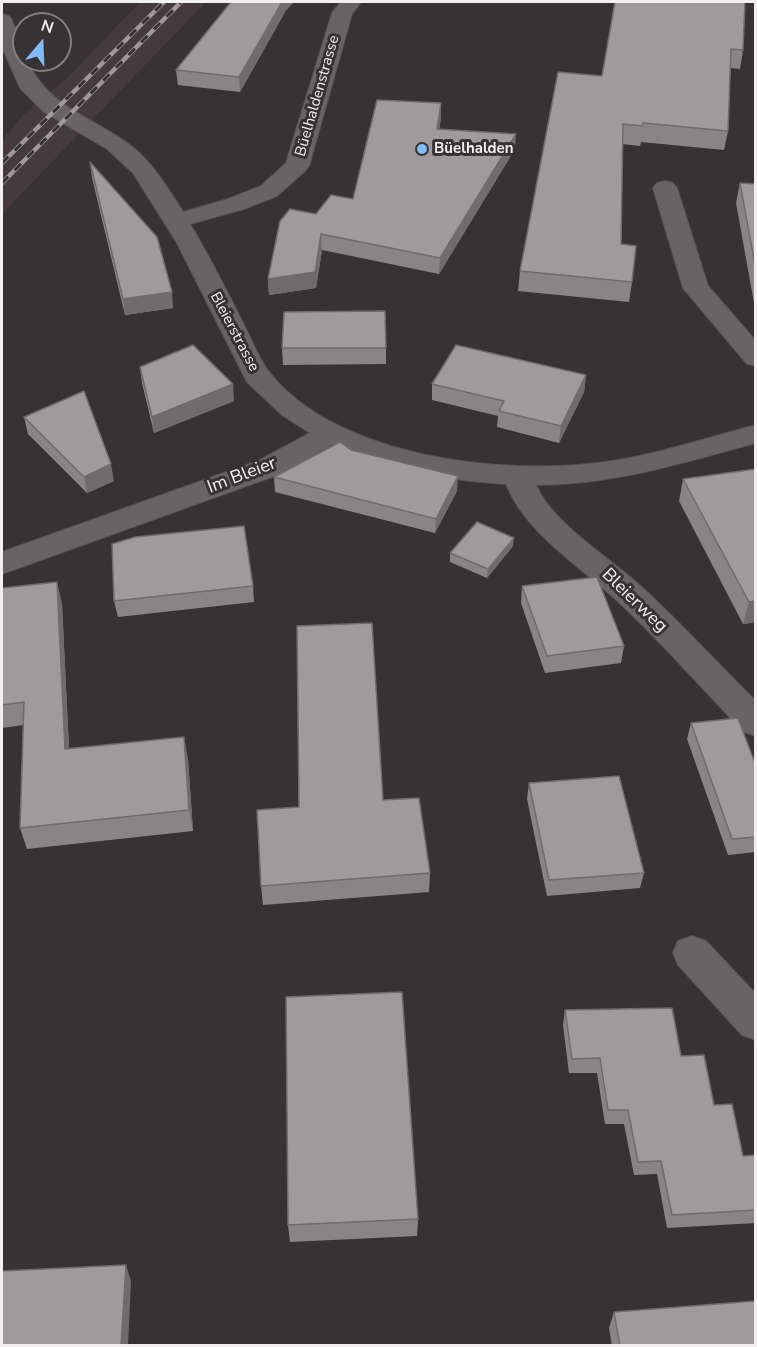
<!DOCTYPE html>
<meta charset="utf-8">
<style>
body{margin:0}
#map{position:relative;width:757px;height:1347px;overflow:hidden;background:#373233;font-family:"Nunito Sans",sans-serif}
canvas{display:block}
.frame{position:absolute;inset:0;border:3px solid #f1efef;pointer-events:none}
.north{position:absolute;left:12px;top:12px;width:60px;height:60px;box-sizing:border-box;background:#373233;border:2px solid #817e7e;border-radius:50%;rotate:19deg;font-size:16px;font-weight:700;line-height:24px;text-align:center;color:#f1efef}
.north::after{content:'';display:block;margin:auto;width:21px;height:27px;background:#82bcfa;clip-path:polygon(50% 0,100% 100%,50% 72%,0 100%)}
</style>
<div id="map">
<canvas width="757" height="1347"></canvas>
<div class="frame"></div>
<div class="north">N</div>
</div>
<script>
const c = document.querySelector('canvas').getContext('2d');
c.lineJoin = 'round';
function fill(path, color) { c.fillStyle = color; c.fill(path, 'evenodd'); }
function stroke(path, color, width, dash) { c.strokeStyle = color; c.lineWidth = width; c.lineCap = dash ? 'butt' : 'round'; c.setLineDash(dash || []); c.stroke(path); }
function write(font, color, halo, rows, align = 'center') {
  c.font = font + ' "Nunito Sans",sans-serif'; c.lineWidth = 6; c.setLineDash([]); c.textBaseline = 'middle'; c.strokeStyle = halo; c.fillStyle = color; for (const [text, x, y, turn = 0] of rows) {
    c.save(); c.translate(x, y); c.rotate((+turn || 0) * Math.PI / 180); c.textAlign = isNaN(turn) ? turn : align; if (halo) c.strokeText(text, 0, 0); c.fillText(text, 0, 0); c.restore();
  }
}
fill(new Path2D(`
 M 140,2 L 206,2 L 2,214 L 2,140 L 22,116 L 70,75 Z`), '#453a3d');
const minor = new Path2D(`
 M 341,2 L 361,2 L 352,14 L 309,166 L 305,171 L 277,196 L 244,209 L 190,224 C 210,257 227,291 244,325 C 252,340 259,360 270,373 C 338,458 504,476 605,462 C 656,455 706,438 756,425 L 756,443 C 682,463 613,485 536,485 C 551,521 605,555 635,581 C 677,618 715,661 756,701 L 756,736 L 744,732 C 700,687 659,639 613,597 C 576,563 525,532 506,484 C 447,481 388,467 333,444 L 280,474 L 2,574 L 2,552 L 260,460 L 310,433 L 282,415 L 247,382 L 177,243 L 133,173 L 107,149 L 44,112 L 20,88 L 2,47 L 2,14 L 9,16 L 12,20 L 24,52 L 24,60 L 27,60 C 49,110 96,117 135,149 C 155,166 169,190 183,212 L 228,199 L 261,186 L 286,163 L 332,13 Z
 M 665,181 L 673,183 L 677,188 L 708,286 L 756,341 L 756,366 L 747,364 L 683,288 L 653,188 L 657,183 Z
 M 692,936 L 706,941 L 756,994 L 756,1040 L 742,1035 L 678,965 L 673,953 L 678,941 Z`);
stroke(minor, '#555152', 2);
fill(minor, '#686364');
const rail = new Path2D(`
 M 2,163 L 164,2
 M 2,183 L 181,2`);
stroke(rail, '#9e9a9b', 4.5);
stroke(rail, '#373233', 3, [9]);
fill(new Path2D(`
 M 615,2 L 743,50 L 740,69 L 730,68 L 728,131 L 724,150 L 641,142 L 640,146 L 622,144 L 621,244 L 632,282 L 629,302 L 518,291 L 520,271 L 602,76 Z
 M 285,12 L 240,92 L 178,85 L 176,70 Z
 M 441,103 L 441,119 L 439,129 L 515,149 L 439,274 L 322,250 L 316,288 L 269,295 L 268,279 L 316,214 L 353,199 Z
 M 90,162 L 173,308 L 125,315 L 92,178 Z
 M 740,183 L 756,184 L 756,314 L 736,203 Z
 M 282,348 L 386,348 L 386,364 L 283,365 Z
 M 140,367 L 234,401 L 154,433 L 142,383 Z
 M 586,375 L 584,392 L 559,443 L 497,427 L 498,416 L 432,400 L 432,384 Z
 M 24,417 L 114,481 L 87,493 L 28,434 Z
 M 351,450 L 457,491 L 435,533 L 275,492 L 274,477 Z
 M 756,469 L 756,622 L 743,624 L 679,501 L 683,479 Z
 M 513,546 L 487,578 L 450,562 L 450,553 Z
 M 253,586 L 254,602 L 118,617 L 114,601 Z
 M 522,586 L 624,646 L 621,663 L 545,673 L 521,603 Z
 M 2,588 L 62,604 L 69,748 L 188,759 L 193,831 L 27,849 L 20,828 L 23,725 L 2,728 Z
 M 691,723 L 756,766 L 756,852 L 728,855 L 687,739 Z
 M 529,783 L 644,873 L 640,888 L 547,896 L 527,799 Z
 M 383,800 L 430,873 L 429,892 L 263,905 L 261,886 Z
 M 565,1010 L 681,1056 L 714,1105 L 743,1156 L 756,1155 L 756,1223 L 667,1228 L 657,1174 L 634,1175 L 624,1124 L 605,1124 L 597,1073 L 569,1073 L 563,1025 Z
 M 418,1219 L 417,1236 L 290,1242 L 288,1225 Z
 M 614,1312 L 756,1346 L 612,1346 L 609,1328 Z`), '#898587');
fill(new Path2D(`
 M 282,2 L 294,2 L 285,12 L 240,92 L 239,77 Z
 M 441,103 L 441,119 L 436,145 L 437,129 Z
 M 516,134 L 515,149 L 439,274 L 440,258 Z
 M 321,234 L 322,250 L 316,288 L 269,295 L 268,279 Z
 M 172,292 L 173,308 L 125,315 L 123,299 Z
 M 586,375 L 584,392 L 559,443 L 561,426 Z
 M 233,384 L 234,401 L 154,433 L 152,417 Z
 M 111,464 L 114,481 L 87,493 L 84,477 Z
 M 458,476 L 457,491 L 435,533 L 436,519 Z
 M 514,538 L 513,546 L 487,578 L 488,569 Z
 M 57,582 L 62,604 L 70,770 L 65,749 Z
 M 756,601 L 756,622 L 743,624 L 749,602 Z
 M 184,737 L 188,759 L 193,831 L 189,810 Z
 M 126,1265 L 131,1281 L 128,1346 L 121,1346 Z`), '#6f6c6e');
const building = new Path2D(`
 M 231,2 L 282,2 L 239,77 L 176,70 Z
 M 615,2 L 745,2 L 743,50 L 731,49 L 728,131 L 643,123 L 643,126 L 623,124 L 621,244 L 636,246 L 632,282 L 520,271 L 558,72 L 602,76 Z
 M 377,100 L 441,103 L 437,129 L 516,134 L 440,258 L 321,234 L 315,272 L 268,279 L 280,221 L 290,209 L 316,214 L 331,195 L 353,199 Z
 M 90,162 L 157,237 L 172,292 L 123,299 Z
 M 740,183 L 756,184 L 756,270 Z
 M 385,311 L 386,348 L 282,348 L 284,312 Z
 M 193,345 L 233,384 L 152,417 L 140,367 Z
 M 456,345 L 586,375 L 561,426 L 499,411 L 504,401 L 432,384 Z
 M 84,391 L 111,464 L 84,477 L 24,417 Z
 M 340,442 L 351,450 L 458,476 L 436,519 L 274,477 Z
 M 756,469 L 756,601 L 749,602 L 683,479 Z
 M 477,522 L 514,538 L 488,569 L 450,553 Z
 M 244,526 L 253,586 L 114,601 L 112,544 L 135,537 Z
 M 597,577 L 624,646 L 547,656 L 522,586 Z
 M 57,582 L 65,749 L 184,737 L 189,810 L 20,828 L 24,702 L 2,705 L 2,588 Z
 M 372,623 L 383,800 L 419,798 L 430,873 L 261,886 L 257,810 L 299,807 L 297,626 Z
 M 738,718 L 756,766 L 756,837 L 732,839 L 691,723 Z
 M 619,776 L 644,873 L 549,880 L 529,783 Z
 M 402,992 L 418,1219 L 288,1225 L 286,997 Z
 M 672,1008 L 681,1056 L 704,1055 L 714,1105 L 732,1104 L 743,1156 L 756,1155 L 756,1210 L 672,1215 L 661,1161 L 638,1162 L 628,1110 L 608,1110 L 600,1058 L 572,1059 L 565,1010 Z
 M 126,1265 L 121,1346 L 2,1346 L 2,1271 Z
 M 756,1301 L 756,1346 L 620,1346 L 614,1312 Z`);
fill(building, '#9f9b9d');
stroke(building, '#6f6c6e', 1.5);
for (const [x, y, r, color] of [
 [422,149,6,"#82bcfa"]
]) { const dot = new Path2D(); dot.arc(x, y, r, 0, 2 * Math.PI); c.fillStyle = color; c.fill(dot); stroke(dot, '#373233', 2); }
write('15px', '#f1efef', '#373233', [
 ["Büelhaldenstrasse",318,96,-74],
 ["Bleierstrasse",234,332,62]
]);
write('bold 15px', '#f1efef', '#373233', [
 ["Büelhalden",434,149]
], 'left');
write('18px', '#f1efef', '#373233', [
 ["Im Bleier",242,476,-21],
 ["Bleierweg",634,601,44]
]);
</script>
